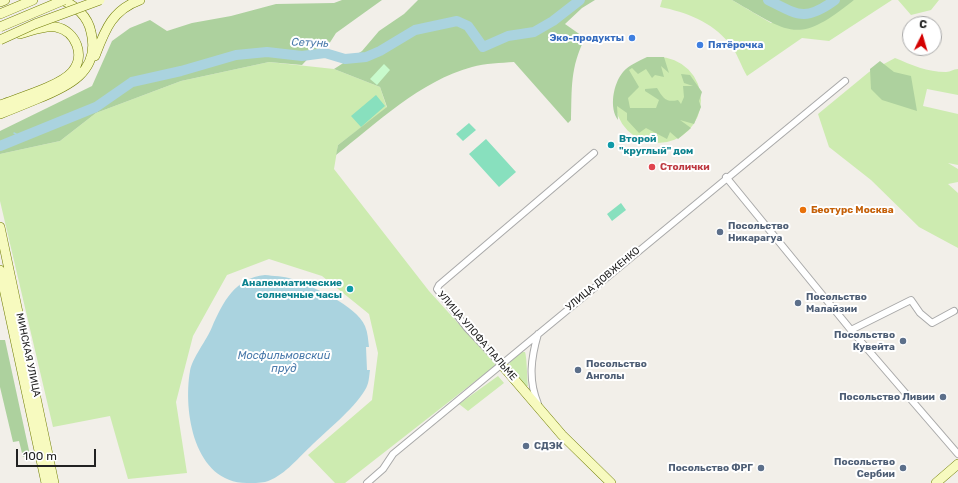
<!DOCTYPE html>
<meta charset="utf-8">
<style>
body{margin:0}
#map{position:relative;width:958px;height:483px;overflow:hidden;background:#f2efe9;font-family:Rubik,sans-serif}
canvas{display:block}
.north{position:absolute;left:902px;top:16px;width:40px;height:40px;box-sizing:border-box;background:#fff;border:1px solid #a7a7a7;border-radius:50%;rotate:5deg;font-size:11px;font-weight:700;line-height:16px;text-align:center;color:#222}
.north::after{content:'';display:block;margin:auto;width:14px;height:18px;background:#d40000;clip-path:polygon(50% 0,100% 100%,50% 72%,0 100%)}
.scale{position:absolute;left:16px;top:449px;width:80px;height:18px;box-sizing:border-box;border:2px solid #222;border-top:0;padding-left:5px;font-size:12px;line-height:14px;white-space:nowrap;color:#222;-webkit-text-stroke:3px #fff;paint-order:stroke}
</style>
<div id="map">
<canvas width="958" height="483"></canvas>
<div class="north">С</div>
<div class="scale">100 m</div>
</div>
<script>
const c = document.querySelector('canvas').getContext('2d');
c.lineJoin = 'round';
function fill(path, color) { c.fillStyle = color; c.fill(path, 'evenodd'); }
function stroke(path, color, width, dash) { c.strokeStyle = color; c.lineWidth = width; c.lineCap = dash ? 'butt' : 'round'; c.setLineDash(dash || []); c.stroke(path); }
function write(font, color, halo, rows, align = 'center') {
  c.font = font + ' Rubik,sans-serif'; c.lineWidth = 4; c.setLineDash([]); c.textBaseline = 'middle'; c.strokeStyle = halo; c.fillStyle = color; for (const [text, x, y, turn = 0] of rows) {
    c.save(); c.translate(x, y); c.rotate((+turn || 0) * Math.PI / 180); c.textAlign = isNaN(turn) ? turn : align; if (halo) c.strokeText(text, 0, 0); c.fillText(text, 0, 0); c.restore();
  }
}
fill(new Path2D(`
 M 662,0 L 732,0 L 771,23 L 854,0 L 892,0 L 829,41 L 802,38 L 747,76 C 741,66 737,52 729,43 C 712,22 686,12 660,7 Z
 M 898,0 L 939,0 L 931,10 L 911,15 Z
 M615 100a43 43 0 1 1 86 0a43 43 0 1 1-86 0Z
 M 895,58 C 912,65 927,72 946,72 C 951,72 953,69 958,69 L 958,95 L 927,89 L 923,106 L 958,114 L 958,165 L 948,163 L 958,169 L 958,182 L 948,184 L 958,193 L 958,248 L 919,227 L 871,180 L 829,147 L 818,114 L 869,72 Z
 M 269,62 L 334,69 L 380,87 L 387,108 L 338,145 L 334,169 L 429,291 L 496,365 L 345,483 L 335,483 L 308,455 L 372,400 L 378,353 L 369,314 L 322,276 L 269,259 L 227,275 L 193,336 L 176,402 L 187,473 L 128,479 L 110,416 L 53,427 L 0,201 L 0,154 L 60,141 L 96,113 L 181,81 Z
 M 522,352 L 525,352 C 527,358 527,378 528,386 L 526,386 L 509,367 L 510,362 Z
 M 498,376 L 504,383 L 468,411 L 459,404 Z`), '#cdebb0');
fill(new Path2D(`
 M 342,0 L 382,0 L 336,33 L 329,44 L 318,48 L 302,65 L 269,62 L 181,81 L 96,113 L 60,141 L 0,154 L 0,131 L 92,86 L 112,41 L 130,28 L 150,20 L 167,31 L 192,23 L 231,16 L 276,4 L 334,3 Z
 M 418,0 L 595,0 L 582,8 L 565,24 L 585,38 C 570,68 572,88 571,120 L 568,123 L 514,62 C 501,63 485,63 472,67 C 420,81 377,123 336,155 L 338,145 L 387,107 L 380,87 L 334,69 L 362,51 L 379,31 L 404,14 Z
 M 732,0 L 854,0 C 797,46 790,33 732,0 Z
 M 647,57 L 664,57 L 669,73 L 661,66 L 664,77 L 655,75 L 652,78 L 646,69 L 638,74 L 632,68 L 629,70 L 639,87 L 628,98 L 630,108 L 656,108 L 659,100 L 645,91 L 645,89 L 657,88 C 663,98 666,103 678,100 L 681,104 L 684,97 L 683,86 L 693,86 L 684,83 L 681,74 L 690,75 L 702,92 L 699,101 L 701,107 L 694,124 L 680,120 L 691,128 L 678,139 L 670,132 L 667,139 L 646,128 L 639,133 L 627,120 L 627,113 L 617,106 L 618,120 C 609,108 613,84 623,72 C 629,65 639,61 647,57 Z
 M 880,61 L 894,72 L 911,76 L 917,111 L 882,100 L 871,89 L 870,69 Z
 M 0,340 L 5,340 L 30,455 L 23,457 L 19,441 L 13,442 L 0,387 Z`), '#add19e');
fill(new Path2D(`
 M 384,64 L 390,70 L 377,85 L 370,79 Z`), '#c8facc');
fill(new Path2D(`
 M 376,95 L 385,106 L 361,127 L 351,116 Z
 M 469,123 L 476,130 L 463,141 L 456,134 Z
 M 486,139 L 516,172 L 499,187 L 469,154 Z
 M 621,203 L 626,210 L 612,221 L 607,214 Z`), '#88e0be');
fill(new Path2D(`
 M 265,275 C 273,276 284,276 292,279 C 313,287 356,305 365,326 C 368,333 368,340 369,347 L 366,347 L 367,370 L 370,370 C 369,377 369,384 365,390 C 353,410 327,430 310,447 C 297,459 283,477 265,482 C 260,483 252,483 247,483 C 194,483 183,411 190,371 C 192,358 207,340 212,327 C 223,302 235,278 265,275 Z`), '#aad3df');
stroke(new Path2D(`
 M 14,133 L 21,137`), '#aad3df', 1.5);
stroke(new Path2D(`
 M 768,0 C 798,15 805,22 835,0
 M 0,146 L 96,107 L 132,82 L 181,71 L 236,55 L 267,52 L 302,56 L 325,53 L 345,59 L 366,57 L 380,51 L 415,30 L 457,21 L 468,26 L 483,47 L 508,36 L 534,32 L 553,21 L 580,0`), '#aad3df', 10);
const street = new Path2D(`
 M 726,177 L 851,330 L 958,454
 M 851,330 L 911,300 L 920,313 L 932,323 L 954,311
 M 538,334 C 531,358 528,380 538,404
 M 502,365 L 467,328 L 437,289 L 439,285 L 594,153
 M 367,483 L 383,469 L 393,454 L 845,81`);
const secondary = new Path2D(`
 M 0,2 L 5,0
 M 0,14 L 33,0
 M 95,56 C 105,30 112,10 140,0
 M 0,105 C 18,98 60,86 72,72 C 86,56 76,31 56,27 C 44,25 31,31 20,34
 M 0,114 C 13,109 25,104 37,99 C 67,87 101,72 91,32 C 88,17 76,5 61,0
 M 0,227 L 54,483
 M 0,270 L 46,483
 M 502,365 L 562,435 L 611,483
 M 936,483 L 958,464`);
stroke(street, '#a9a9a9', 8);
stroke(secondary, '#707d05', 10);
stroke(street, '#fff', 6);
stroke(secondary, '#f7fabf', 9);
const secondaryBridge = new Path2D(`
 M 0,27 L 64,0
 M 0,40 L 35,24 L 100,0`);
stroke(secondaryBridge, '#707d05', 10, []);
stroke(secondaryBridge, '#f7fabf', 9);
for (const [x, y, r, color] of [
 [632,38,4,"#3f7fe0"],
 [700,45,4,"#3f7fe0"],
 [611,145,4,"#0f9aa8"],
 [652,167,4,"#e0444e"],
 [803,210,4,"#e8710a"],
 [720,232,4,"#5c6f8a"],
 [350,289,4,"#0f9aa8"],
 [798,303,4,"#5c6f8a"],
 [903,341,4,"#5c6f8a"],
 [578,370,4,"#5c6f8a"],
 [943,397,4,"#5c6f8a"],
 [526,446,4,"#5c6f8a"],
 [761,468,4,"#5c6f8a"],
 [903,468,4,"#5c6f8a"]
]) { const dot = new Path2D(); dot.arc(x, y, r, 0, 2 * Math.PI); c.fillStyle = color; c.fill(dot); stroke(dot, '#fff', 1.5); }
write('bold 10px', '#366cbe', '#fff', [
 ["Эко-продукты",624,38],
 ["Пятёрочка",708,45,"left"]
], 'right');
write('bold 10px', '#0d838f', '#fff', [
 ["Второй",619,139],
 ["\"круглый\" дом",619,151],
 ["Аналемматические",342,283,"right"],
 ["солнечные часы",342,295,"right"]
], 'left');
write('bold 10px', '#be3a42', '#fff', [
 ["Столички",660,167]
], 'left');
write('bold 10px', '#c56008', '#fff', [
 ["Беотурс Москва",811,210]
], 'left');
write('bold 10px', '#4e5e75', '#fff', [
 ["Посольство",728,226],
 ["Никарагуа",728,238],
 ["Посольство",806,297],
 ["Малайзии",806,309],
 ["Посольство",895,335,"right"],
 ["Кувейта",895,347,"right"],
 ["Посольство",586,364],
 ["Анголы",586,376],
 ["Посольство Ливии",935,397,"right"],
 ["СДЭК",534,446],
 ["Посольство",895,462,"right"],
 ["Сербии",895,474,"right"],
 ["Посольство ФРГ",753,468,"right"]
], 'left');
write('10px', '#222', '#fff', [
 ["УЛИЦА ДОВЖЕНКО",603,279,-40],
 ["УЛИЦА УЛОФА ПАЛЬМЕ",477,336,49],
 ["МИНСКАЯ УЛИЦА",28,355,78]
]);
write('italic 11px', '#4a7aab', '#fff', [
 ["Сетунь",310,43,2],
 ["Мосфильмовский",284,356],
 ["пруд",284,369]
]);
</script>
